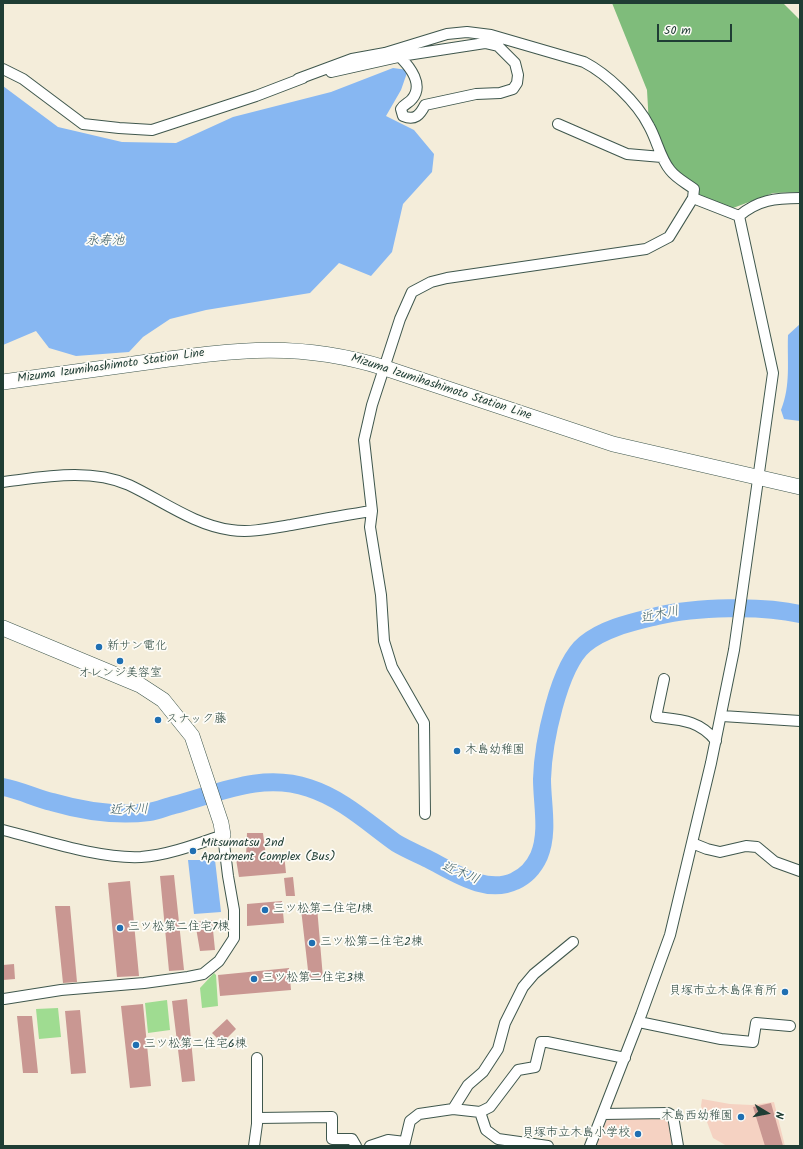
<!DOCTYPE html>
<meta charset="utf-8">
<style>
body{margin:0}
#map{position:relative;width:803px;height:1149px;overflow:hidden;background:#f4edda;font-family:Kalam,sans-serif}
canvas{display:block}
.frame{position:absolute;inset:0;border:4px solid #1f3d34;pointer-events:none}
.north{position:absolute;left:747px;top:1093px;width:40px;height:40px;-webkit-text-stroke:3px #fdfcf7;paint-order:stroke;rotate:100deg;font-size:11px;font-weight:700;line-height:16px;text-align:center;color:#1f3d34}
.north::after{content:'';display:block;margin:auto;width:14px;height:18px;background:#1f3d34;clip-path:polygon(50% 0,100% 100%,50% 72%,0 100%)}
.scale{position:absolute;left:657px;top:24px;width:75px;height:18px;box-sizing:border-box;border:2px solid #1f3d34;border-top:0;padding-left:5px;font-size:12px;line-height:14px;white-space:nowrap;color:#1f3d34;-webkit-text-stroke:3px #fdfcf7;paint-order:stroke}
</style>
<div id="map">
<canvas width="803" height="1149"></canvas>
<div class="frame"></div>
<div class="north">N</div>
<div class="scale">50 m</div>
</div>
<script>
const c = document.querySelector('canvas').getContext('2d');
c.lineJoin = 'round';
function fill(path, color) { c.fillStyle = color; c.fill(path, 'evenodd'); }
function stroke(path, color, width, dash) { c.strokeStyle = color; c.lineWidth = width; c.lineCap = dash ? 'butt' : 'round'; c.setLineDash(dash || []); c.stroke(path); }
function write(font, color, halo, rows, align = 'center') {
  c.font = font + ' Kalam,"Klee One",sans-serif'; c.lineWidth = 3.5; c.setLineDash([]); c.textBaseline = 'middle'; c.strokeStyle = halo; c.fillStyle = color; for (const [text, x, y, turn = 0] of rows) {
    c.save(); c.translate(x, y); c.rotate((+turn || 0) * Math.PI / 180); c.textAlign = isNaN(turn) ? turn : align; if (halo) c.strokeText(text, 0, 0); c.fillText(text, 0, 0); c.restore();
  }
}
fill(new Path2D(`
 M 702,1099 L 730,1104 L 752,1105 L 774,1102 L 785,1146 L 727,1146 L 713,1138 L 701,1106 Z
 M 608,1117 L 669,1117 L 678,1146 L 594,1146 Z`), '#f5d2c2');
fill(new Path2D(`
 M 214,973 L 216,975 L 218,1006 L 202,1008 L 200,988 Z
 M 167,1000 L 170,1030 L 148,1033 L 145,1003 Z
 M 58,1008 L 61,1037 L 39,1039 L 36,1009 Z`), '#9fdc91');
fill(new Path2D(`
 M 612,3 L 783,3 L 800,20 L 800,192 L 773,193 L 733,208 L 693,198 L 681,179 L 649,125 L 647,90 Z`), '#7fbc7b');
fill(new Path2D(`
 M 393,68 L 408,70 L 401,90 L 386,116 L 414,130 L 434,154 L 432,172 L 403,204 L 392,252 L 371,276 L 339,263 L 310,293 L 206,310 L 170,319 L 143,337 L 129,352 L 76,356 L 49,348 L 36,331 L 3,345 L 3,86 L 58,127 L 122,142 L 176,143 L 233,117 L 331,92 Z
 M 800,324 L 800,421 L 784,419 L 781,410 C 791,385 787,361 788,335 Z
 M 188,860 L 215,860 L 221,912 L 194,914 Z`), '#87b7f2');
stroke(new Path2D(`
 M 3,787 C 20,790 35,798 52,802 C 83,811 118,816 149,812 C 157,811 166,807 174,805 C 219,793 262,772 309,788 C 343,799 368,823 396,843 C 406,849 418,854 428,859 C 454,872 486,895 515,881 C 526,876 534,867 539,856 C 549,832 542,804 542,779 C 543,745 558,666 585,644 C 604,628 633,622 657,616 C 695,607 762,605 800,614`), '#87b7f2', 18);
fill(new Path2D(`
 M 247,833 L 263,833 L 266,856 L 284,854 L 286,873 L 239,877 L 236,859 L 246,858 Z
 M 174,875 L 184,970 L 169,971 L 160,876 Z
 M 293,877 L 295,896 L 286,896 L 284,878 Z
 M 130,881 L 139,976 L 117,977 L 108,883 Z
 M 282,901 L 284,923 L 247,926 L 247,904 Z
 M 55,906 L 70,906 L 77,982 L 63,983 Z
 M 317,907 L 323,978 L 309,979 L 301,909 Z
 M 212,920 L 215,950 L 200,951 L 195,922 Z
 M 14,964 L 15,979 L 3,980 L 3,965 Z
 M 289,968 L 291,990 L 220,996 L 218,975 Z
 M 187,999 L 195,1081 L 182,1082 L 172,1001 Z
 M 143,1004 L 151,1086 L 130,1088 L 121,1006 Z
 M 80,1010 L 86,1073 L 71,1074 L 65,1011 Z
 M 17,1016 L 32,1016 L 38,1073 L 23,1073 Z
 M 227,1019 L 236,1029 L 225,1040 L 223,1038 L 220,1041 L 212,1033 Z
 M 771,1103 L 783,1146 L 765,1146 L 753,1107 Z`), '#c99792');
const street = new Path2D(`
 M 3,69 L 23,79 L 83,124 L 119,128 L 152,130 L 256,96 L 303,78
 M 331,72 L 407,55 L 485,43 L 498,46 L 515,63 L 518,75 L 517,83 L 513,89 L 500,93 L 476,94 L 425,105 C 420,115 415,121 403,116 L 401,109 C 404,104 409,103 412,99 C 424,85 410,67 400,57
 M 298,79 L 352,59 L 385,53 L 447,34 L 467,32 L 491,35 L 584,62 C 607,74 637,102 649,126 C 657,140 660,158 670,170 C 676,178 686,183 694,189 L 693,198 L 669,237 L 646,249 L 447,278 L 431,282 L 412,292 L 400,319 L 372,405 L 364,440 L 372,511 L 370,527 L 381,595 L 384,641 L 392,667 L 424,723 L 425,814
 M 558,124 L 627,154 L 662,157
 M 693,198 L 739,216
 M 739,216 C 758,200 775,198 800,198
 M 3,482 C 44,477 90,468 129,485 C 163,501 194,525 231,530 C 252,533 272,528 291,525 C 318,520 345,515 372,511
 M 664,679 L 656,717 C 681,720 699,720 716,741
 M 722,716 L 800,721
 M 3,830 C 44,840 98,859 141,857 C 169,855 197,844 223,835 L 228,876 L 234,910 L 234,938 L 219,961 L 203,974 L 188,977 L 144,983 L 61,990 L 4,999
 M 692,843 L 707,849 L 720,852 L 746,846 L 757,847 L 775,862 L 800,871
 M 639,1022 L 721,1039 L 753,1042 L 756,1023 L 790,1026
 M 453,1109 L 468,1085 L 483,1072 L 498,1049 L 505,1023 L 523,987 L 534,974 L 573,942
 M 480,1112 L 486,1130 L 498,1139 L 548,1146
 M 603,1114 L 668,1113 L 673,1116 L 678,1146
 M 258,1118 L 332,1117 L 332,1139 L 352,1139 L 356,1146
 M 254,1146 L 257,1124 L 257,1058
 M 370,1146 L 388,1140 L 405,1142
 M 404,1146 L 410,1121 L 419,1114 L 453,1109 L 480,1112 L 490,1107 L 518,1070 L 535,1067 L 541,1042 L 547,1042 L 625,1058
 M 590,1146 L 641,1015 L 670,935 L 711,763 L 734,650 L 773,373 L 739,216`);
const secondary = new Path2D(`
 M 3,382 C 51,375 99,369 148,362 C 236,350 298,341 385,368 L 613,444 L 800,487
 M 3,628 L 140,685 L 163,700 L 192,736 L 221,823 L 223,835`);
stroke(street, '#3f574d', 12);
stroke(secondary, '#3f574d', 16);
stroke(street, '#fff', 10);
stroke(secondary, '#fff', 15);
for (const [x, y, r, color] of [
 [99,647,4,"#1f6fb2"],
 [120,661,4,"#1f6fb2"],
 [158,720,4,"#1f6fb2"],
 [457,751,4,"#1f6fb2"],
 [193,851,4,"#1f6fb2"],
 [265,910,4,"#1f6fb2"],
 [120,928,4,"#1f6fb2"],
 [312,943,4,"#1f6fb2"],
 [254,979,4,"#1f6fb2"],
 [785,992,4,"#1f6fb2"],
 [136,1045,4,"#1f6fb2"],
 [741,1117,4,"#1f6fb2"],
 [638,1134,4,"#1f6fb2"]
]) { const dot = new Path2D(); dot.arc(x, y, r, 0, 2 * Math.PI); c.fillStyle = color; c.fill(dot); stroke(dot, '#fdfcf7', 1.5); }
write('12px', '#1f3d34', '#fdfcf7', [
 ["Mizuma Izumihashimoto Station Line",111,367,-8],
 ["Mizuma Izumihashimoto Station Line",441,388,18]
]);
write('12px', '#1f3d34', '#fdfcf7', [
 ["新サン電化",107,647],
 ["オレンジ美容室",120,674,"center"],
 ["スナック藤",166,720],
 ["木島幼稚園",465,751],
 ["Mitsumatsu 2nd",201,844],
 ["Apartment Complex (Bus)",201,858],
 ["三ツ松第二住宅1棟",273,910],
 ["三ツ松第二住宅7棟",128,928],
 ["三ツ松第二住宅2棟",320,943],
 ["三ツ松第二住宅3棟",262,979],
 ["貝塚市立木島保育所",777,992,"right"],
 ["三ツ松第二住宅6棟",144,1045],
 ["木島西幼稚園",733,1117,"right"],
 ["貝塚市立木島小学校",630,1134,"right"]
], 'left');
write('italic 13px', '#395c64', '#fdfcf7', [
 ["永寿池",105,242],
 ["近木川",660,616,-12],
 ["近木川",129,811,-2],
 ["近木川",460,874,23]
]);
</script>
